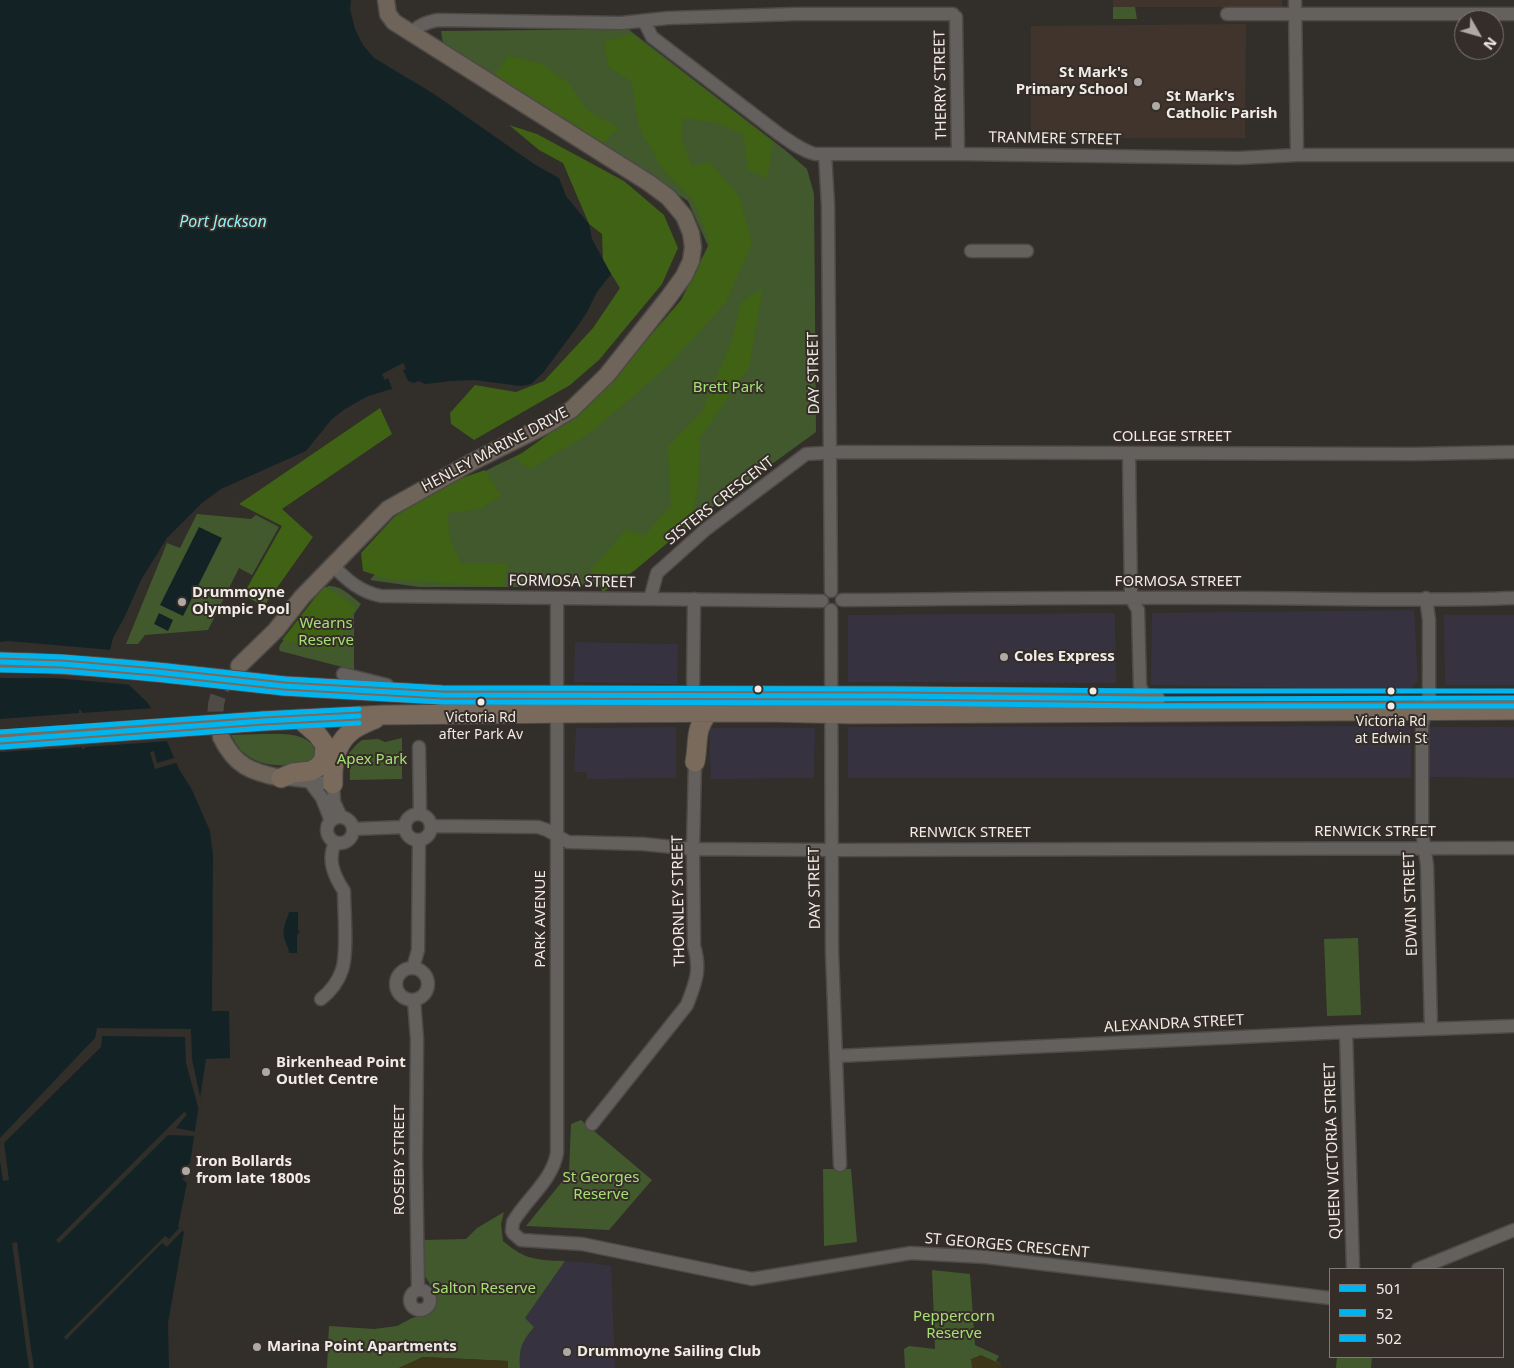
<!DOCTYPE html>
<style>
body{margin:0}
#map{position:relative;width:1514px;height:1368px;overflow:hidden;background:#322e2a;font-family:"Noto Sans",sans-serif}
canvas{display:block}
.legend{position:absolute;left:1329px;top:1268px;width:175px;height:90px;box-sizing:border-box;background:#352d27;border:1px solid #807974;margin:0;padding:6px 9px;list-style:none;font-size:15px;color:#f0ebe7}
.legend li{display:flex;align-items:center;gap:10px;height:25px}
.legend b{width:25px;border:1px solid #807974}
.north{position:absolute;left:1454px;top:10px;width:50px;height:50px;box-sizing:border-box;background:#352d27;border:1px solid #807974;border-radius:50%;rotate:128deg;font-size:14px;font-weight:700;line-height:20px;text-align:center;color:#f0ebe7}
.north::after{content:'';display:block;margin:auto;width:18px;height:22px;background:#aea9a5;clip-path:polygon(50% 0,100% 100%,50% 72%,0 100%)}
</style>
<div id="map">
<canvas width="1514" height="1368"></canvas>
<ul class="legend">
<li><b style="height:6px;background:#00b5ef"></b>501</li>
<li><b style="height:6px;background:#00b5ef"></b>52</li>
<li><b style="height:6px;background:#00b5ef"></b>502</li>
</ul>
<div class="north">N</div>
</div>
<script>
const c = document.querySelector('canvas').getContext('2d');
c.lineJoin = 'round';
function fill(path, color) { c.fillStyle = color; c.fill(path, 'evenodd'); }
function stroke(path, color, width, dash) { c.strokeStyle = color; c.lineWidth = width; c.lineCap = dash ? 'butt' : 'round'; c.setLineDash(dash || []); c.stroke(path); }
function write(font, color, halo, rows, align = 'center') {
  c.font = font + ' "Noto Sans",sans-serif'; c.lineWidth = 4; c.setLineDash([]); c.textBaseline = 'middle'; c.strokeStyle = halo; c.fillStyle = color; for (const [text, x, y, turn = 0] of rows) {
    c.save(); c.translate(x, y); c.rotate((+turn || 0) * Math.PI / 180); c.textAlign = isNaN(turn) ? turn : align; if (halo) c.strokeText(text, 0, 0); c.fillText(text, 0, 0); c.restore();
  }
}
fill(new Path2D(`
 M 1414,610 L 1418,681 L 1409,690 L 1151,685 L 1152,613 Z
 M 1115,613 L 1116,683 L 848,682 L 848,615 Z
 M 1444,615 L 1514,615 L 1514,685 L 1445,685 Z
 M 575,642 L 678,644 L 677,684 L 574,682 Z
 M 1411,726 L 1411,778 L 848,778 L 848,727 Z
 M 676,727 L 676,778 L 587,779 L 587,772 L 574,772 L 576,728 Z
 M 1428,727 L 1514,727 L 1514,778 L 1428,777 Z
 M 709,728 L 815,728 L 814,778 L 711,779 Z
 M 565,1261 L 593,1263 L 611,1266 L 615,1368 L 520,1368 L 519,1355 L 522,1342 L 534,1327 L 525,1318 Z`), '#373240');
fill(new Path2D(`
 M 1113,0 L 1282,0 L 1282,7 L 1113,7 Z
 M 1246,24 L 1245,138 L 1031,138 L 1031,26 Z`), '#41342c');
fill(new Path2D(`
 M 1113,7 L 1135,7 L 1137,19 L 1113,19 Z
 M 628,29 L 785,150 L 807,169 L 814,194 L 816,432 L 607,584 L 519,587 L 419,587 L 370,580 L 403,540 L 410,511 L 495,466 L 560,435 L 670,322 L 708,246 L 688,201 L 443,43 L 441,31 Z
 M 197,514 L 251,519 L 256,515 L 279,527 L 252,575 L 239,568 L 208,630 L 145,635 L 138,644 L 126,644 L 167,543 L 180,548 Z
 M 328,586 C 341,585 351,596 361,604 L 354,614 L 354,670 L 280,651 L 279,649 L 280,645 L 322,591 Z
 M 263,734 C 282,734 312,731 317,755 L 308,764 C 284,766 258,769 240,749 C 237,745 234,740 231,735 Z
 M 402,738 L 402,779 L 350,780 L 349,753 L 356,745 L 362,740 L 378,739 L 385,742 Z
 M 1358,938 L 1361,1015 L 1327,1016 L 1324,939 Z
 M 581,1120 L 652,1180 L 609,1230 L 526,1226 L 569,1173 L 571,1124 Z
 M 823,1169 L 851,1169 L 857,1242 L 824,1246 Z
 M 504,1212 L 501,1224 L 503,1241 C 525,1260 536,1260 565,1261 L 525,1318 L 534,1327 C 521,1343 519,1348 520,1368 L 508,1368 L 507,1361 L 423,1357 L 399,1368 L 327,1368 L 329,1326 L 374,1329 L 397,1326 L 412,1318 L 423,1315 L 431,1311 L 435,1302 L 433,1289 L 423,1273 L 423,1240 L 466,1239 L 477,1228 Z
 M 932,1270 L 970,1274 L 975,1345 L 999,1356 L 996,1361 L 1001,1364 L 1001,1368 L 905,1368 L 904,1349 L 909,1346 L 935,1349 Z
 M 1337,1357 L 1372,1357 L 1371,1368 L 1336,1368 Z`), '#42592d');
fill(new Path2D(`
 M 632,34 L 773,142 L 767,178 L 748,170 L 743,135 L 717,123 L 683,118 L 682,139 L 692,166 L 710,162 L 739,196 L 752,243 L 726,302 L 671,363 L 593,431 L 530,469 L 515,458 L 578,413 L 635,353 L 682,299 L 710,243 L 694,201 L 661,167 L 639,127 L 632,82 L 608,66 L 604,41 Z
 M 508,56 L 540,63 L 569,83 L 586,109 L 619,128 L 601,145 L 494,76 Z
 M 509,125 L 537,134 L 624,181 L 664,215 L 678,248 L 662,284 L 599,360 L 570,385 L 474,440 L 451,424 L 450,413 L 475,385 L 516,392 L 544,381 L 593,328 L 620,288 L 603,261 L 602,234 L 589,224 L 563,163 L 539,150 Z
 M 763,288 L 749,367 L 700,438 L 698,488 L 690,524 L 634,571 L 603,592 L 591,570 L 626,529 L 644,536 L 671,506 L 668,447 L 702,411 L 733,338 L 741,302 Z
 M 380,408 L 392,434 L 282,509 L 313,537 L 264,606 L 243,595 L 282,526 L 239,504 Z
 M 485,470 L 501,496 L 480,509 L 448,513 L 449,537 L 461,563 L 507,564 L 504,587 L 388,579 L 363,571 L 361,553 L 394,517 L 444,484 Z
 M 324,586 L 356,607 L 334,651 L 282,640 Z`), '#3f6214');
fill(new Path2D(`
 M 981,1355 L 1001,1364 L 1001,1368 L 972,1368 L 971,1359 Z
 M 423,1357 L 508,1361 L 508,1368 L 399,1368 Z`), '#3c3518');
fill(new Path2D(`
 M 0,0 L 351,0 L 350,9 L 355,29 L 363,45 L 374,58 L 434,94 L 534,164 L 559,178 L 566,196 L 589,224 L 592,239 L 611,274 L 597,292 L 586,314 L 577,327 L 543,373 L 531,384 L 521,386 L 474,380 L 450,381 L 395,388 L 368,396 L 345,409 L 332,419 L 306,451 L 221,489 L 202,503 L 167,538 L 141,580 L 125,616 L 113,638 L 108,658 L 114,671 L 147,702 L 155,714 L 179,769 L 192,790 L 210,831 L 213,855 L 212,1011 L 229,1011 L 230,1058 L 206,1059 L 190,1163 L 181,1171 L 186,1176 L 182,1179 L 187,1183 L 178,1227 L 184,1232 L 168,1323 L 169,1368 L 0,1368 Z
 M 199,527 L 222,538 L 183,616 L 160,605 Z
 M 159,613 L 173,620 L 168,631 L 154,624 Z
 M 289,912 L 298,912 L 298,930 L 300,932 L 297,935 L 297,953 L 289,953 C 289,947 285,943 284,937 C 282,927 287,921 289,912 Z`), '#132325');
fill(new Path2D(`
 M 403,363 L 406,369 L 403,370 L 408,381 L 414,383 L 419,381 L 427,385 L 393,391 L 388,378 L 385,380 L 382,374 Z
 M 8,641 L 112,650 L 111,661 L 116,669 L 133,685 L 55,678 L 0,678 L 0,642 Z
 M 154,708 L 170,741 L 85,747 L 84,749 L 82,749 L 82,747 L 0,752 L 0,719 L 79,713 L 79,710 L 81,710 L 82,713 Z
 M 154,751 L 157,763 L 177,757 L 179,762 L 155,769 L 150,752 Z
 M 97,1028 L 191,1029 L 192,1059 L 201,1101 L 200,1114 L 186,1063 L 185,1037 L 102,1036 L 101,1047 L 4,1143 L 9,1180 L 3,1181 L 0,1160 L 0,1138 L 95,1038 Z
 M 184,1112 L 187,1114 L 176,1128 L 197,1132 L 197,1136 L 168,1135 L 59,1243 L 56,1240 Z
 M 181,1226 L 184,1229 L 167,1247 L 162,1243 L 66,1340 L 64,1337 L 165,1236 L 169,1239 Z
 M 17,1242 L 30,1342 L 34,1368 L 29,1368 L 12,1243 Z`), '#322e2a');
stroke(new Path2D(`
 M 221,735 C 210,709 216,692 234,671`), '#4e4a46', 16, [16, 8]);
const minor = new Path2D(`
 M 1295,0 L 1297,155
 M 1227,14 L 1514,14
 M 956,17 L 958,154
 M 644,21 L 652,37 L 779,134 C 791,142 802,151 815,154 L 958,154 L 1239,158 L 1297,155 L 1514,155
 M 411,34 C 418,25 427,22 438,20 L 621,23 L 668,18 L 797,14 L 953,14
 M 825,154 L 828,205 L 831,591
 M 971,251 L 1027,251
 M 1129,454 L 1131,598 L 1138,610 L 1140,686 L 1146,699
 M 332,565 C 347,580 360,592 381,596 L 822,601
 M 557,598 L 557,1153 C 552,1181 527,1198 513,1222 L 512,1231 L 513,1233 L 521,1240 L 582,1244 L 752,1279 L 911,1253 L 985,1257 L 1330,1298
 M 1426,598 L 1429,620 L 1429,699 L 1422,725 L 1422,832 L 1427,865 L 1431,1029
 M 650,599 L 657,573 L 705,530 L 806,454 L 841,452 L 1413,454 L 1514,452
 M 842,600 C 974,599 1106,597 1238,598 C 1330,598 1422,602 1514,598
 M 831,610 L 832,952 L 840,1165
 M 343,674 L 387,685
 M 693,696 L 694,599
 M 419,747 L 420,814
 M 288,779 L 333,784 L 334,802 L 341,817
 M 310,782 L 322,798 L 331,821
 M405 827a13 13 0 1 1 26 0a13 13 0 1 1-26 0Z
 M327 830a13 13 0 1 1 26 0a13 13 0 1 1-26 0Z
 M 431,826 L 538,827 L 547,830 L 568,842 L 643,844 L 693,849 L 831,850 L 1514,848
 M 353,829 L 404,827
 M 413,968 L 418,950 L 419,840
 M396 984a16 16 0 1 1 32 0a16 16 0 1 1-32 0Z
 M 321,999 C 331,991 338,982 342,970 C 348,953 344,911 344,891 C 334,876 327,860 335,843
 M 414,1000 L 417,1039 L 416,1158 L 418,1290
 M 1346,1032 L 1353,1269
 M 837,1056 L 1346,1032 L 1514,1026
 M 592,1124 L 687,1005 C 696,982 701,969 694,946 L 693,849 L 695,762
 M 1418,1269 L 1514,1230
 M410 1300a10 10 0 1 1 20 0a10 10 0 1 1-20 0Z`);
const major = new Path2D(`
 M 239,666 L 276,630 L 302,597 L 388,509 L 472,462 L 546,425 L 571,410 L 607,375 L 668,298 L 684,276 L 691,261 L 693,247 L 691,233 L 684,216 L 668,197 L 649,183 L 394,22 L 388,14 L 386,0
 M 221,737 C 235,766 251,772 281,778`);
const highway = new Path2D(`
 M 284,686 L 442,695 L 894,696 L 1155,699
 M 264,721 L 383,715 L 575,713 L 763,712 L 852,714 L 1514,710
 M 695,762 C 699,741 694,729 709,712
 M 281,778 L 293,773 L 311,771 L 318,767 L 324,760 L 325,745 L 317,734 L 301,720
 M 333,784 C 332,764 336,742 353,730 C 360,725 368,722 375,719`);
stroke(minor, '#4d4946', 15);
stroke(major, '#4d4946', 19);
stroke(highway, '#4d4946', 21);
stroke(minor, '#63605e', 12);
stroke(major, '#6e645a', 16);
stroke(highway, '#796a5c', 19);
const highwayBridge = new Path2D(`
 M 0,662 C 95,664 189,675 284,686
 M 0,740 L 264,721`);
stroke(highwayBridge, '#4d4946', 21, []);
stroke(highwayBridge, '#796a5c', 19);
stroke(new Path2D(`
 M 0,662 L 62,664 L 156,672 L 284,686 L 442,695 L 894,696 L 1146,699 L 1514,698
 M 0,740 L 264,721 L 359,716`), '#00b5ef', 5);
stroke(new Path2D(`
 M 0,670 L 62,671 L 155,679 L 284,693 L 442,702 L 894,703 L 1146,706 L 1514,706
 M 1,747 L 264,728 L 359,723`), '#00b5ef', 5);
stroke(new Path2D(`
 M 0,655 L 63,657 L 157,665 L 285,679 L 442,688 L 894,689 L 1146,691 L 1514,691
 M 0,732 L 263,714 L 359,709`), '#00b5ef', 5);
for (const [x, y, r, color] of [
 [1138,82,5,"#aea9a5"],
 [1156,106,5,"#aea9a5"],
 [182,602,5,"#aea9a5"],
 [1004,657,5,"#aea9a5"],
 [758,689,4.5,"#f0ebe7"],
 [1093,691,4.5,"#f0ebe7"],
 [1391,691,4.5,"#f0ebe7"],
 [481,702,4.5,"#f0ebe7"],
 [1391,706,4.5,"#f0ebe7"],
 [266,1072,5,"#aea9a5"],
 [186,1171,5,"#aea9a5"],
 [257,1347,5,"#aea9a5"],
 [567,1352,5,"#aea9a5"]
]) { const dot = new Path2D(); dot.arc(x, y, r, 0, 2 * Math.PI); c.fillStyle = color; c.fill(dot); stroke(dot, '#352d27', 2); }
write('14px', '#f0ebe7', '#352d27', [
 ["Victoria Rd",481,718],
 ["after Park Av",481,735],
 ["Victoria Rd",1391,722],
 ["at Edwin St",1391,739]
]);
write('bold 15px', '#f0ebe7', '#352d27', [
 ["St Mark's",1128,73,"right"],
 ["Primary School",1128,90,"right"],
 ["St Mark's",1166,97],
 ["Catholic Parish",1166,114],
 ["Drummoyne",192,593],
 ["Olympic Pool",192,610],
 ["Coles Express",1014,657],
 ["Birkenhead Point",276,1063],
 ["Outlet Centre",276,1080],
 ["Iron Bollards",196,1162],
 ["from late 1800s",196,1179],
 ["Marina Point Apartments",267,1347],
 ["Drummoyne Sailing Club",577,1352]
], 'left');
write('15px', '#f0ebe7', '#352d27', [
 ["THERRY STREET",941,85,-91],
 ["TRANMERE STREET",1055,139,1],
 ["DAY STREET",814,373,-91],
 ["COLLEGE STREET",1172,437],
 ["HENLEY MARINE DRIVE",495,450,-28],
 ["SISTERS CRESCENT",720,501,-38],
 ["FORMOSA STREET",572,582,1],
 ["FORMOSA STREET",1178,582],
 ["RENWICK STREET",1375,832],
 ["RENWICK STREET",970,833],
 ["DAY STREET",815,888,-91],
 ["THORNLEY STREET",679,901,-91],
 ["EDWIN STREET",1411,904,-92],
 ["PARK AVENUE",541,919,-90],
 ["ALEXANDRA STREET",1174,1024,-3],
 ["QUEEN VICTORIA STREET",1333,1151,-92],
 ["ROSEBY STREET",400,1160,-90],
 ["ST GEORGES CRESCENT",1007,1246,5]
]);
write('15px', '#a5e073', '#352d27', [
 ["Brett Park",728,388],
 ["Wearns",326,624],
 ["Reserve",326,641],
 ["Apex Park",372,760],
 ["St Georges",601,1178],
 ["Reserve",601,1195],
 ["Salton Reserve",484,1289],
 ["Peppercorn",954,1317],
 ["Reserve",954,1334]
]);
write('italic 16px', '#91f1fa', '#352d27', [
 ["Port Jackson",223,222]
]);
</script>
